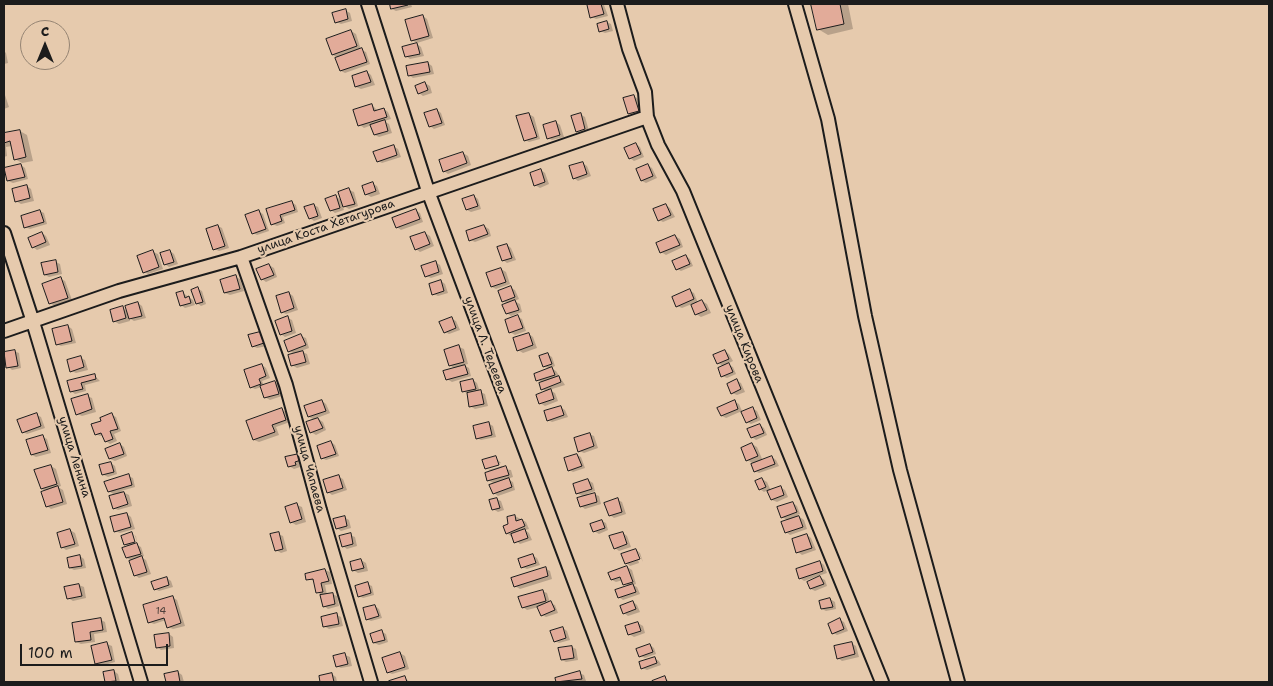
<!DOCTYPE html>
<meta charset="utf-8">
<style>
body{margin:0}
#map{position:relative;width:1273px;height:686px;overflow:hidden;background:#e6caad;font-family:"Shantell Sans",sans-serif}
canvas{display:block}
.frame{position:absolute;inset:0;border:5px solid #1c1c1c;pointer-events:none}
.north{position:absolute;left:20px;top:20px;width:50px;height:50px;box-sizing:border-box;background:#e6caad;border:1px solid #958473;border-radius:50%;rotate:0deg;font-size:14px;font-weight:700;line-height:20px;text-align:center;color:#1c1c1c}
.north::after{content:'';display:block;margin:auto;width:18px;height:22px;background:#1c1c1c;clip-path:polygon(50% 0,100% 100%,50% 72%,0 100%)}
.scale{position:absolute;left:20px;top:644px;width:148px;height:22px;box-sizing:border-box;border:2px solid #1c1c1c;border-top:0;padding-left:6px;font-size:15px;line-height:18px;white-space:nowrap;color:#1c1c1c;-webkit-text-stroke:4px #e6caad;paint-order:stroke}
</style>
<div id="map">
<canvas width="1273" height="686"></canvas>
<div class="frame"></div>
<div class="north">С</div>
<div class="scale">100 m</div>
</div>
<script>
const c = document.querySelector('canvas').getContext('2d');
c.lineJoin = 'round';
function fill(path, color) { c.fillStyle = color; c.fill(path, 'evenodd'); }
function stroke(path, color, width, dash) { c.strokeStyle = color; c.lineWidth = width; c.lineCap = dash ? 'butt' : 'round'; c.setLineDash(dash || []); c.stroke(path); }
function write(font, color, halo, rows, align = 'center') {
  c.font = font + ' "Shantell Sans",sans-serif'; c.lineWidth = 4.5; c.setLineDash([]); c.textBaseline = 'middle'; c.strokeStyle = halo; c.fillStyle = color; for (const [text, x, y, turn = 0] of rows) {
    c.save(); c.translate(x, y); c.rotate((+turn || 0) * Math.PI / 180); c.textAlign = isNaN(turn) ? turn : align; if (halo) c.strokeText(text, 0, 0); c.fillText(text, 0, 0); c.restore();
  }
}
fill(new Path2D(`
 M 391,4 L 411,4 L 412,7 L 396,11 L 392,9 Z
 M 596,4 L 604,5 L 608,16 L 596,19 L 592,17 L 588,6 Z
 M 813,4 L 848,4 L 853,29 L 828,35 L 818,29 Z
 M 345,10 L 350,13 L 352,21 L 341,24 L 336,22 Z
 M 423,16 L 427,19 L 433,38 L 417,43 L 412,40 Z
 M 607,22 L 611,24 L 613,31 L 605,33 L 600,31 Z
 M 351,31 L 356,34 L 361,50 L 366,52 L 370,64 L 345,73 L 341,71 L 338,58 L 333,55 Z
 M 417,44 L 421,47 L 424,56 L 410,59 L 406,56 Z
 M 4,51 L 6,53 L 8,63 L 4,64 Z
 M 428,63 L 432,66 L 434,74 L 413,78 L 409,75 Z
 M 367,72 L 371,75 L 375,85 L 361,89 L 356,87 L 353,77 Z
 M 425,83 L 430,86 L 432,93 L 423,96 L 419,93 Z
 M 4,92 L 9,107 L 4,109 Z
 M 634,96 L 638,99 L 642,113 L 634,116 L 630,113 Z
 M 372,105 L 378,111 L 384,109 L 388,112 L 391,119 L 384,121 L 389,124 L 392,133 L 379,137 L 375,135 L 372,125 L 364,128 L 360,125 Z
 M 437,110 L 441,113 L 445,125 L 434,129 L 430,126 Z
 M 529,114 L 534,117 L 540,139 L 529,142 L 525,140 Z
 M 580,114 L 585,117 L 589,131 L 581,133 L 577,131 Z
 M 556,122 L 560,125 L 564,137 L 552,140 L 548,138 Z
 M 20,131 L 27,135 L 33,161 L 22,163 L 15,159 L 12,146 L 6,147 L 7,156 L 4,157 L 4,135 Z
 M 636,144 L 640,147 L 644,157 L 634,161 L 630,158 Z
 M 393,146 L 398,149 L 401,157 L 382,163 L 378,161 Z
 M 463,153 L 468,156 L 471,165 L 448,174 L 444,171 Z
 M 582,163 L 587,166 L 591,176 L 578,181 L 574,178 Z
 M 21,165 L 25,168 L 28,179 L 13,183 L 8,181 Z
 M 648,165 L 652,168 L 657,178 L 646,183 L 642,181 Z
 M 541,170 L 545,173 L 549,184 L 540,188 L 535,185 Z
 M 373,184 L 377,186 L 380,194 L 371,197 L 366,194 Z
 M 27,186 L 31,189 L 34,201 L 21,204 L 16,201 Z
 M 349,190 L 354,192 L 358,206 L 349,209 L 342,205 L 344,210 L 335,213 L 331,210 L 336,197 L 342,200 Z
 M 474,196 L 478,199 L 481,209 L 471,212 L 467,210 Z
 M 291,202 L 296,205 L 298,212 L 283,217 L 285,223 L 277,226 L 272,224 L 268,210 Z
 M 314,205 L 318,207 L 322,218 L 314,221 L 310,218 Z
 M 666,205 L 670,208 L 675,217 L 663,222 L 659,220 Z
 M 40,211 L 44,213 L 47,224 L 30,229 L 25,227 Z
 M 416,211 L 420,213 L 423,222 L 401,230 L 397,227 Z
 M 259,212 L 263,214 L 269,231 L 257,235 L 253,233 Z
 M 218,226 L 222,228 L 229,248 L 219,251 L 214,249 Z
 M 484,226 L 489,229 L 491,236 L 475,242 L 470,240 Z
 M 42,233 L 46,236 L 50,245 L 37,250 L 33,247 Z
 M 425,233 L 430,236 L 434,246 L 420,252 L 416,249 Z
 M 675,236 L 680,239 L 683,247 L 666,255 L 661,252 Z
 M 507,245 L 511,248 L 516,260 L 507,263 L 503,260 Z
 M 170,251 L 174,254 L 178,264 L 169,267 L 165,264 Z
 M 153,252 L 158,254 L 163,269 L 148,274 L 144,272 Z
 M 686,256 L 690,259 L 693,266 L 681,271 L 677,269 Z
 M 56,262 L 60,264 L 62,274 L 49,277 L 45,275 Z
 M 435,262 L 440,265 L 443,274 L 431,278 L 426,276 Z
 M 269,265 L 274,268 L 277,277 L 266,282 L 262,279 Z
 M 501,269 L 506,272 L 510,284 L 496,289 L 492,287 Z
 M 236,277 L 240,279 L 244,291 L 230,295 L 225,293 Z
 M 61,279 L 65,281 L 72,300 L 55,306 L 50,303 Z
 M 441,281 L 445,284 L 448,293 L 438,296 L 433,294 Z
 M 511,288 L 515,290 L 519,299 L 514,301 L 520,304 L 522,312 L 511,316 L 507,313 L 508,304 L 503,301 Z
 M 198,289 L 202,291 L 206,304 L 201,306 L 197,303 Z
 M 690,291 L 694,293 L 698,303 L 702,301 L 707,304 L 711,313 L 701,317 L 696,314 L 692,304 L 682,308 L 677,306 Z
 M 183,293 L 193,300 L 195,305 L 185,308 L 181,305 Z
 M 289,293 L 293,296 L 298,310 L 286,314 L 282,312 Z
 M 138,303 L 142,306 L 146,318 L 134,321 L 129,318 L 130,321 L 119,324 L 114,321 L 122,308 L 127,311 Z
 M 518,317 L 522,319 L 526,331 L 515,335 L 510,332 Z
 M 288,318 L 292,320 L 296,333 L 285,337 L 281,334 Z
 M 452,319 L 456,321 L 460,330 L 449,334 L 445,332 Z
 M 68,326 L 72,329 L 76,343 L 61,346 L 57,344 Z
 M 260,334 L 264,336 L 267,346 L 257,348 L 253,346 Z
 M 529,334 L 533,337 L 537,348 L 523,353 L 518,350 Z
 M 301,336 L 306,338 L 309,348 L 301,351 L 307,354 L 310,364 L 297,368 L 292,365 L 295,354 L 289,351 Z
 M 459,347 L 464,349 L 468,364 L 464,365 L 469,368 L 471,376 L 452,382 L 447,379 L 455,369 L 450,365 Z
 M 14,351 L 19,353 L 21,368 L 12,370 L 7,365 L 4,365 L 4,353 Z
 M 725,351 L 729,354 L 733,361 L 727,364 L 733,367 L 736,374 L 727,378 L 722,376 L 724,367 L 718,363 Z
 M 547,354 L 552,357 L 555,366 L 551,368 L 556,371 L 565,385 L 549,390 L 555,393 L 558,401 L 545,406 L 540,403 L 547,392 L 542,389 L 543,383 L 538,380 L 550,369 L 544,366 Z
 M 81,358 L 85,360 L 88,370 L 76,373 L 71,371 Z
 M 262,365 L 266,368 L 270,378 L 262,381 L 264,386 L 275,382 L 279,385 L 282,396 L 270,400 L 265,397 L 262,387 L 255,389 L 251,387 Z
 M 94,375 L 100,381 L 85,385 L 86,391 L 75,394 L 71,391 L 68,382 Z
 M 473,380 L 477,383 L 480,392 L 485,394 L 488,406 L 475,409 L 470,406 L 468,394 L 463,391 Z
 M 737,381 L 741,383 L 745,392 L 737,395 L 732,393 Z
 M 87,396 L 92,398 L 96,412 L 82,416 L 77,414 Z
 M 322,401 L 326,404 L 330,413 L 317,418 L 323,422 L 326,430 L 316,435 L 311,432 L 315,420 L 309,417 L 306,407 Z
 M 735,402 L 739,404 L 742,411 L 726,418 L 722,416 Z
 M 560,407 L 565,410 L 568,417 L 552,422 L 548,420 Z
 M 281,409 L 286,412 L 290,422 L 276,427 L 279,435 L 259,442 L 254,440 L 248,422 Z
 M 753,409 L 757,411 L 761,420 L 751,424 L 747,422 Z
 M 37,415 L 41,417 L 45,428 L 27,434 L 23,432 Z
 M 112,415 L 116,417 L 121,431 L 114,434 L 117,441 L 110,444 L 106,441 L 103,435 L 100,436 L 96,434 L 103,421 Z
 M 488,423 L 493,426 L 496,437 L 481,440 L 477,438 Z
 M 760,425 L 764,428 L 767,435 L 756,440 L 752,437 Z
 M 589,434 L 594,436 L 598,448 L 584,453 L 579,451 Z
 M 43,437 L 47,439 L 51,453 L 36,457 L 32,455 Z
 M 331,442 L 335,445 L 339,456 L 326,460 L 322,458 Z
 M 120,444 L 124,447 L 127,456 L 115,461 L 110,459 L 107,450 Z
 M 752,444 L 757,447 L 763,461 L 772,457 L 776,460 L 779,466 L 759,473 L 755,471 L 754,464 L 747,460 Z
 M 577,455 L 581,457 L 585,468 L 573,472 L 569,470 Z
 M 287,458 L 303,458 L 304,462 L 299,464 L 300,467 L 294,469 L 289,466 Z
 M 496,458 L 501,463 L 486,469 Z
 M 111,463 L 115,466 L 117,474 L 108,477 L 104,475 L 101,466 Z
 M 51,466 L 56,469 L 61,486 L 58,487 L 63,490 L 67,504 L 51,509 L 47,506 L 46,491 L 42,489 Z
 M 502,466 L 503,469 L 511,470 L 513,477 L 507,479 L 513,482 L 515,490 L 498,496 L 494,493 L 495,484 L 488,480 L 492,472 L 488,470 Z
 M 128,476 L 133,478 L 135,487 L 121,491 L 129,495 L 132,506 L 118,510 L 114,508 L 116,496 L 109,491 Z
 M 339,477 L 343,479 L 347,490 L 332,495 L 328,492 Z
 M 762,479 L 767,482 L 771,491 L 780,487 L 785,490 L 788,497 L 777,502 L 772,500 L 768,490 L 764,492 L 760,489 Z
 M 588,480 L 593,483 L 595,491 L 587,494 L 588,496 L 594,494 L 599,496 L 601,504 L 585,509 L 581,506 L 584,497 L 577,493 Z
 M 496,499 L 501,501 L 504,510 L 498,512 L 493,509 Z
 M 618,500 L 622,502 L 626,514 L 614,518 L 610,515 Z
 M 793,503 L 797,506 L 800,514 L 797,515 L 804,520 L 807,529 L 790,535 L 786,532 L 789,521 L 782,517 Z
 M 297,505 L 302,507 L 306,522 L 296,525 L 291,522 Z
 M 127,514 L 131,517 L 135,529 L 120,533 L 115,531 Z
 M 515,516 L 526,522 L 529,529 L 525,530 L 529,533 L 532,540 L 520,544 L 507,533 L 509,518 Z
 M 344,517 L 349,520 L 351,528 L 341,531 L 337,528 Z
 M 602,521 L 606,523 L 608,530 L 599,534 L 594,531 Z
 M 70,530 L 75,533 L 79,546 L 66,550 L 62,547 Z
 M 623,533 L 627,536 L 631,547 L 619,551 L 615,548 Z
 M 132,534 L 136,536 L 137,544 L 135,535 L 132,535 L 136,548 L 137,545 L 141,547 L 144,556 L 141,557 L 146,560 L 151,574 L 139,578 L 135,575 L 132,561 L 127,558 L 129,547 L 125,544 Z
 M 278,534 L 283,536 L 287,551 L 281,553 L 276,550 Z
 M 350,535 L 355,537 L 357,546 L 347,549 L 343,546 Z
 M 807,535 L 811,538 L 816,550 L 802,555 L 798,552 Z
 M 636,550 L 640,553 L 643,562 L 638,552 L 636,552 L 639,563 L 630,566 L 626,563 Z
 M 80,556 L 84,559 L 86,568 L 74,570 L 70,568 Z
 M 533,556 L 537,558 L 540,565 L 527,569 L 522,567 Z
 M 361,560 L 366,563 L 368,571 L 358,573 L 353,570 Z
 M 820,562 L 824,565 L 827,573 L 804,581 L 800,578 Z
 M 627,567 L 632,570 L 636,584 L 633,585 L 637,587 L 640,594 L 623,600 L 619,597 L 628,586 L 623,580 L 616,582 L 612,580 Z
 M 545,568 L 550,571 L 552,579 L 520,589 L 515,586 Z
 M 325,570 L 330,572 L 332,584 L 325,585 L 327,595 L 332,594 L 337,596 L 339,606 L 328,609 L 324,606 L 315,581 L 307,579 Z
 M 819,577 L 825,580 L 827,586 L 815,591 L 811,589 Z
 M 167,578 L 171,581 L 173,587 L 159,591 L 155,589 Z
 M 367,584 L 372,586 L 374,595 L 363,598 L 359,596 Z
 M 79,585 L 84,587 L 86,598 L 73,601 L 68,598 L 66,588 Z
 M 542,591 L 547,593 L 550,603 L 555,605 L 558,613 L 546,617 L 542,615 L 539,607 L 527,610 L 523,607 Z
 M 172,597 L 177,600 L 185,626 L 173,629 L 168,627 L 166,620 L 154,624 L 149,622 Z
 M 830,599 L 835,602 L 836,609 L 826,611 L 822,609 Z
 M 633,602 L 637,605 L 640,612 L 628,616 L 624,613 Z
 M 375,606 L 379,609 L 382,618 L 371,621 L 367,619 Z
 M 337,615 L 341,617 L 343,626 L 329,629 L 324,626 Z
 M 101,620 L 105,622 L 107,632 L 94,634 L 95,642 L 81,644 L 76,642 Z
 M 840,620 L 844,622 L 848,631 L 837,635 L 833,633 Z
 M 638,623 L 643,626 L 645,633 L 634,637 L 629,634 Z
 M 563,628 L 567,631 L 570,640 L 559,643 L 555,641 Z
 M 382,632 L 386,634 L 388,642 L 379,645 L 374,643 Z
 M 169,634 L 173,637 L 174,648 L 161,650 L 157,647 Z
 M 851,643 L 856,646 L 859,657 L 842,661 L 838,658 Z
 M 107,644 L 112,646 L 115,662 L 101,666 L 96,663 Z
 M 650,645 L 654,648 L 656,654 L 645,658 L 640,656 Z
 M 572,647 L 576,649 L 578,660 L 566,662 L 562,660 Z
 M 400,653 L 405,656 L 409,669 L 392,674 L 388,672 Z
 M 345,655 L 350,657 L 352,666 L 341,668 L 337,666 Z
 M 654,658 L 659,661 L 661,665 L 647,670 L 642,668 Z
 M 114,671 L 118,674 L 120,682 L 106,682 Z
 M 178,672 L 182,675 L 184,682 L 167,682 L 165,675 Z
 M 579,673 L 584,675 L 586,681 L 558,682 L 557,679 Z
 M 332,674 L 336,677 L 337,682 L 321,682 L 320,677 Z
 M 405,678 L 410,682 L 391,682 L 391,681 Z
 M 665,678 L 670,682 L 653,682 Z`), '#0003');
const building = new Path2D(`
 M 390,4 L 408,4 L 408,5 L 391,9 Z
 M 592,4 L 601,4 L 604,14 L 590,18 L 587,5 Z
 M 811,4 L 840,4 L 844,24 L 817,30 Z
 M 346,9 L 348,19 L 335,23 L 332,13 Z
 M 423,15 L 429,36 L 411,41 L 405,20 Z
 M 607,21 L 609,29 L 599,32 L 597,24 Z
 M 351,30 L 357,46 L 332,55 L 326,39 Z
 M 417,43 L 420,54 L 405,57 L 402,47 Z
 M 362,48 L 367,62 L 340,71 L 335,58 Z
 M 428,62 L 430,72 L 408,76 L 406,66 Z
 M 367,71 L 371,82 L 355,87 L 352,76 Z
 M 425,82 L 428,90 L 418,94 L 415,86 Z
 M 634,95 L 639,111 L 628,114 L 623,98 Z
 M 372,104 L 374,111 L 384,108 L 387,117 L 358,126 L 353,110 Z
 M 437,109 L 442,123 L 429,127 L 424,113 Z
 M 529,113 L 537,137 L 524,141 L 516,116 Z
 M 581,113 L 585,129 L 576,132 L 571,116 Z
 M 385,120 L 388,131 L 374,135 L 370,125 Z
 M 556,121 L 560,135 L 547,139 L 543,125 Z
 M 20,130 L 26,157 L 14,160 L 10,141 L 4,143 L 4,133 Z
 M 636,143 L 641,154 L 629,159 L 624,148 Z
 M 394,145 L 397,155 L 377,162 L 373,152 Z
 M 463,152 L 467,163 L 443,172 L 439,160 Z
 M 583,162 L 587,174 L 573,179 L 569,166 Z
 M 21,164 L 25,177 L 7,181 L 4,168 Z
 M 648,164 L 653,176 L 641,181 L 636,169 Z
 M 541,169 L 545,182 L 534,186 L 530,173 Z
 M 373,182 L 376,191 L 365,195 L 362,186 Z
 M 27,185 L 30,198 L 15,202 L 12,189 Z
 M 349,188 L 355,204 L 343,207 L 338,192 Z
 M 336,195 L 340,208 L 330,211 L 325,199 Z
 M 474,195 L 478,206 L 466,210 L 462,199 Z
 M 292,201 L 295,210 L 280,215 L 282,221 L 271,225 L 266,209 Z
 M 314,204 L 318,216 L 309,219 L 304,207 Z
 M 666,204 L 671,215 L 658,221 L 653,209 Z
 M 416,209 L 420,219 L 396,228 L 392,218 Z
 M 40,210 L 44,222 L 24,228 L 21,216 Z
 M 259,210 L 266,229 L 252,234 L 245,215 Z
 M 218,225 L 225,246 L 213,250 L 206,229 Z
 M 484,225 L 488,234 L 469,241 L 466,231 Z
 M 42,232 L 46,242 L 32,248 L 28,238 Z
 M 425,232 L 430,244 L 415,250 L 410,237 Z
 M 675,235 L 680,245 L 660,253 L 656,243 Z
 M 507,244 L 512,258 L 502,261 L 497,247 Z
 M 153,250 L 159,267 L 143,273 L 137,256 Z
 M 170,250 L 174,262 L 164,265 L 160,253 Z
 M 686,255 L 690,264 L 676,270 L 672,261 Z
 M 56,260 L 58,272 L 44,275 L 41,263 Z
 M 436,261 L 439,272 L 425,277 L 421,266 Z
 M 269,264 L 274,275 L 261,280 L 256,269 Z
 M 501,268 L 506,282 L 491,287 L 486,273 Z
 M 236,275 L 240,289 L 224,293 L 220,280 Z
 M 61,277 L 68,298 L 49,304 L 42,284 Z
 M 441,280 L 444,291 L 432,295 L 429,284 Z
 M 511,286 L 515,297 L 502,302 L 498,291 Z
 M 198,287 L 203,302 L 196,304 L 191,290 Z
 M 690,289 L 694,299 L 676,307 L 672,297 Z
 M 183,291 L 185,298 L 189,296 L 191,303 L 180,306 L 176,293 Z
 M 289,292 L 294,308 L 281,313 L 276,296 Z
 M 515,300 L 519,310 L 506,314 L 502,305 Z
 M 702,300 L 707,310 L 695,315 L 691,305 Z
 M 138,302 L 142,316 L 129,319 L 125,306 Z
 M 123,306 L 126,318 L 113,322 L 110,310 Z
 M 518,315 L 523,328 L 509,333 L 505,320 Z
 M 288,316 L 292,331 L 280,335 L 275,321 Z
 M 452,317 L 456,328 L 444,333 L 439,322 Z
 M 68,325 L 72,341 L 56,345 L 52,329 Z
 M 260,332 L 264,343 L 252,347 L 248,335 Z
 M 529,333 L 533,345 L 517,351 L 513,338 Z
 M 301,334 L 306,345 L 288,352 L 284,341 Z
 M 459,345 L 464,362 L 449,366 L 444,350 Z
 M 15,350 L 18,366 L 6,368 L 4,352 Z
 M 725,350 L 729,359 L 717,364 L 713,355 Z
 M 303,351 L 306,362 L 291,366 L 288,355 Z
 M 548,353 L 552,364 L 543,367 L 539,356 Z
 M 81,356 L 84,367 L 70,372 L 67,360 Z
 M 729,363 L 733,372 L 721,377 L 718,368 Z
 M 262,364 L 266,376 L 259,379 L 261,384 L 250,388 L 244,370 Z
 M 465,365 L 468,374 L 446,380 L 443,371 Z
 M 552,367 L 555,375 L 536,381 L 534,374 Z
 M 95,374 L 96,379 L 81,383 L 83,389 L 70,392 L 67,381 Z
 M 559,376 L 561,382 L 541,390 L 539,383 Z
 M 473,379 L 476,389 L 462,392 L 460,382 Z
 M 737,379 L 741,389 L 731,394 L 727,384 Z
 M 275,381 L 279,394 L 264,398 L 260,386 Z
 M 551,389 L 554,399 L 539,404 L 536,395 Z
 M 481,390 L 484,404 L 469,407 L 467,393 Z
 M 88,394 L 92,409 L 76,415 L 71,399 Z
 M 322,400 L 326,411 L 308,417 L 304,406 Z
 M 735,400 L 738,409 L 721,416 L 717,408 Z
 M 561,406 L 564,415 L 547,421 L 544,411 Z
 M 753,407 L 757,418 L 746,423 L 741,412 Z
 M 282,408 L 286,420 L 272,425 L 275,432 L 253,440 L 246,421 Z
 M 37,413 L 41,426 L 22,433 L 17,420 Z
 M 112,413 L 118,429 L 110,431 L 113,439 L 105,442 L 101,433 L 95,435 L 91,424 L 101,421 L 100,418 Z
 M 318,418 L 323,428 L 310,433 L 306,422 Z
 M 489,422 L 492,435 L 476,439 L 473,426 Z
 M 760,424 L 764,433 L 751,438 L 747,429 Z
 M 590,433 L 594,446 L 578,452 L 574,438 Z
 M 43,435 L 48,450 L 31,455 L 26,440 Z
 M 331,441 L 336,454 L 321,459 L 317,446 Z
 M 120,443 L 124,454 L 109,459 L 105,449 Z
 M 752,443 L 758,456 L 746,461 L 741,448 Z
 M 299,454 L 301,460 L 295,462 L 296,465 L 288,467 L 285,457 Z
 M 577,454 L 582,466 L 568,471 L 564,458 Z
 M 496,456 L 499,465 L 485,469 L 482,460 Z
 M 772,456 L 775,464 L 754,472 L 751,464 Z
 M 111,462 L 114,472 L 102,475 L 99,465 Z
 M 51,465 L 57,484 L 41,489 L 34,470 Z
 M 506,466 L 509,475 L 487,481 L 485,473 Z
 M 129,474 L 132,485 L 108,492 L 104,482 Z
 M 339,475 L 343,488 L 327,493 L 323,480 Z
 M 509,478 L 512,487 L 493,494 L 489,485 Z
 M 762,478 L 766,487 L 759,490 L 755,481 Z
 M 588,479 L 592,489 L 576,494 L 573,484 Z
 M 58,486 L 63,502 L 46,507 L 41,492 Z
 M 781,486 L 784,495 L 771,500 L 767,491 Z
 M 124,492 L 128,504 L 113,509 L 109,496 Z
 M 595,493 L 597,502 L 580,507 L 577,498 Z
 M 497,498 L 500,508 L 492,510 L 489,500 Z
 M 618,498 L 622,512 L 609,516 L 604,503 Z
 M 793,502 L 797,512 L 781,518 L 777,507 Z
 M 297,503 L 302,519 L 290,523 L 285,507 Z
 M 127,513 L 131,527 L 114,532 L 110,517 Z
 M 515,515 L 516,521 L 522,519 L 525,526 L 506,534 L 503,526 L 508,524 L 507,517 Z
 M 345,516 L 347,526 L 336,529 L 333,519 Z
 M 799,516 L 803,527 L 785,533 L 781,522 Z
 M 602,520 L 605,528 L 593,532 L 590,524 Z
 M 70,529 L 75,544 L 61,548 L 57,533 Z
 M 525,529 L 528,538 L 514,543 L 511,534 Z
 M 132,532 L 135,542 L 124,545 L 121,536 Z
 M 279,532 L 283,549 L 275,551 L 270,534 Z
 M 623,532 L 627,544 L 614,549 L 609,536 Z
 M 351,533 L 353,544 L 342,547 L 339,536 Z
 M 807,534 L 812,548 L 796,553 L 792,539 Z
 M 137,543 L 141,554 L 126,558 L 122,548 Z
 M 636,549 L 640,559 L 625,564 L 621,554 Z
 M 533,554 L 536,563 L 521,568 L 518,559 Z
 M 80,555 L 82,566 L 69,568 L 67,558 Z
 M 142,556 L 147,572 L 134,576 L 129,561 Z
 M 361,559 L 364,568 L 352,571 L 350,562 Z
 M 820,561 L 823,571 L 799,579 L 796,569 Z
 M 627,566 L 633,582 L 623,585 L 620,577 L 611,580 L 608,573 Z
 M 546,567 L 548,576 L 514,587 L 511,578 Z
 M 325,569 L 329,581 L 321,583 L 323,592 L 316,593 L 313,579 L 306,580 L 305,574 Z
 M 820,576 L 824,584 L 810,589 L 807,582 Z
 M 167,577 L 169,585 L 154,590 L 151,582 Z
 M 368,582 L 371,593 L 358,597 L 355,586 Z
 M 79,584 L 82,596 L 67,599 L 64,587 Z
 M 633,584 L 636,592 L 618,598 L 615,590 Z
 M 543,590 L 546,601 L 522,608 L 518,597 Z
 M 333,593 L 335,604 L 323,607 L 320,595 Z
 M 173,596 L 181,623 L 167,628 L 164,618 L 148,623 L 143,605 Z
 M 830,598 L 833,607 L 821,609 L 819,601 Z
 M 551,601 L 555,610 L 541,616 L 537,607 Z
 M 633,601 L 636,609 L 623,614 L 620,606 Z
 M 375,605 L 379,616 L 366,620 L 363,608 Z
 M 337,613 L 339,624 L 323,627 L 321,617 Z
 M 101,618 L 103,630 L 90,632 L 91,640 L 75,642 L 72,623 Z
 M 840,618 L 844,629 L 832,634 L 828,624 Z
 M 638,622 L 641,631 L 628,635 L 625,626 Z
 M 563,627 L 566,638 L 554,642 L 550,631 Z
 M 382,630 L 385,640 L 373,643 L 370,634 Z
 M 169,633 L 170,646 L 156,648 L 154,635 Z
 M 107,642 L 112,660 L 95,664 L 91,646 Z
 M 852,642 L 855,654 L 837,659 L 834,646 Z
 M 650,644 L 653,652 L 639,657 L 636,649 Z
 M 572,646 L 574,658 L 561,660 L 558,648 Z
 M 400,652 L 405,667 L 387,673 L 382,658 Z
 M 345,653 L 348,664 L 336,667 L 333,656 Z
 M 655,657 L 657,663 L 641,669 L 639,662 Z
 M 114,670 L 116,681 L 105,682 L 103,672 Z
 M 178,671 L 180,682 L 166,682 L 164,674 Z
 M 580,671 L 582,679 L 556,682 L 555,678 Z
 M 332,673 L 334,682 L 320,682 L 319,676 Z
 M 405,676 L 407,682 L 390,682 L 389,681 Z
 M 665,676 L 667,682 L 652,682 L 652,681 Z`);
fill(building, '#e2ab99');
stroke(building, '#1c1c1c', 1);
const minor = new Path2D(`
 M 368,4 L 428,191 L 612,682
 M 617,4 L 629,49 L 645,92 L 647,117 L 658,145 L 683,191 L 882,682
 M 795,4 L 828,119 L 865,316 L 900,470 L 958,682
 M 4,233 L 33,322 L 141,682
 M 241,257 L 286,385 L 320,510 L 371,682
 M 4,331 L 119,291 L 241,257 L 647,117`);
stroke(minor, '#1c1c1c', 16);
stroke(minor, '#e6caad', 12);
write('10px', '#4e403b', null, [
 ["14",161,611]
]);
write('12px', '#1c1c1c', '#e6caad', [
 ["улица Коста Хетагурова",326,227,-19],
 ["улица Кирова",744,344,68],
 ["улица Л. Тедеева",485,345,70],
 ["улица Ленина",74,457,73],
 ["улица Чапаева",309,469,75]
]);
</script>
